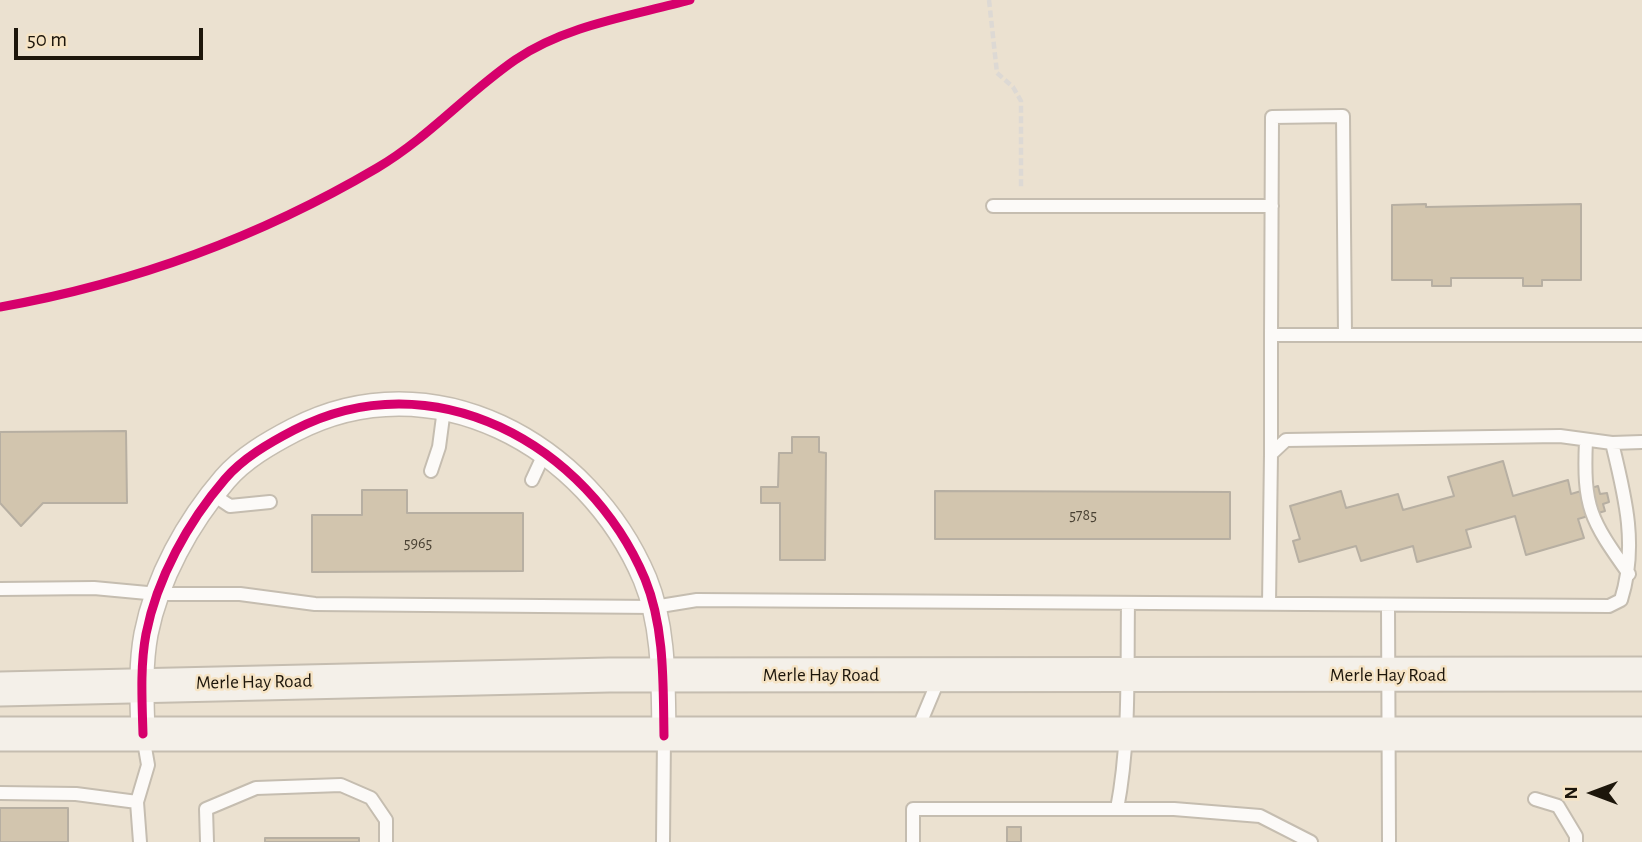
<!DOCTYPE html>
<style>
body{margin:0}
#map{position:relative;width:1642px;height:842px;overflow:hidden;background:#ebe1d0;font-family:"Alegreya Sans",sans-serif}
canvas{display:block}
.north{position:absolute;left:1558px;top:758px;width:70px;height:70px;-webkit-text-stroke:5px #f6e4c5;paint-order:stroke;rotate:270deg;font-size:19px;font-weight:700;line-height:28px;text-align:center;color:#1d160b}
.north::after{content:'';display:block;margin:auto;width:24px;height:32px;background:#1d160b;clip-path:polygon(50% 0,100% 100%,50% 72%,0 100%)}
.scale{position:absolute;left:14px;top:28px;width:189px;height:32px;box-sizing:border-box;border:4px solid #1d160b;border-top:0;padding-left:9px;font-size:21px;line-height:24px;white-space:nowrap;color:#1d160b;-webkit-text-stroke:5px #f6e4c5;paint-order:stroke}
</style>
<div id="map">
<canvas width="1642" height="842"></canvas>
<div class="north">N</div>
<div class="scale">50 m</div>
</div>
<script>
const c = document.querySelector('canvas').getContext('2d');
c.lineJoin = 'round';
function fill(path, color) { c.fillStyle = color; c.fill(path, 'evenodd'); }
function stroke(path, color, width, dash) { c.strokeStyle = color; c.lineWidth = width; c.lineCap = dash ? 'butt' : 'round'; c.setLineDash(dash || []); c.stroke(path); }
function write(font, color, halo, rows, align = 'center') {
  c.font = font + ' "Alegreya Sans",sans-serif'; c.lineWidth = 5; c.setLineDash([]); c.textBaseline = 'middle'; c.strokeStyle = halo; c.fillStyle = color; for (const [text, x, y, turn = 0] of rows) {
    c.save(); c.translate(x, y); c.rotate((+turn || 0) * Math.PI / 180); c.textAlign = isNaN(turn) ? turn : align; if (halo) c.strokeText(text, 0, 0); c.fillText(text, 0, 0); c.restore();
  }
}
const building = new Path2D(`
 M 1426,204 L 1426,207 L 1581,204 L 1581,280 L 1542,280 L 1542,286 L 1523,286 L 1523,278 L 1451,278 L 1451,286 L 1432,286 L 1432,280 L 1392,280 L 1392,205 Z
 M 126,431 L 127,503 L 43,503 L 21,526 L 0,503 L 0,432 Z
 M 792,437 L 819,437 L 819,452 L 826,453 L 825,560 L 780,560 L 780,503 L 761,503 L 761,487 L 778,487 L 779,453 L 792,453 Z
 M 1503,461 L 1513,496 L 1568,480 L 1571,494 L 1598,486 L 1600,494 L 1607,493 L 1609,502 L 1603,504 L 1605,511 L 1578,519 L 1584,538 L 1526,555 L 1515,516 L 1466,530 L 1471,547 L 1417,562 L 1413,546 L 1361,561 L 1356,546 L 1299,562 L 1293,541 L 1300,539 L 1290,506 L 1341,491 L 1346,508 L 1398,494 L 1403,510 L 1454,496 L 1448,477 Z
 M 362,490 L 407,490 L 407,513 L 523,513 L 523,571 L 312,572 L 312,515 L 362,515 Z
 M 935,491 L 1230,492 L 1230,539 L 935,539 Z
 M 0,808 L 68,808 L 68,842 L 0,842 Z
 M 1007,827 L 1021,827 L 1021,842 L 1007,842 Z
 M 265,838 L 359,838 L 359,842 L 265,842 Z`);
fill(building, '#d2c5ae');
stroke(building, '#b7afa2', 2);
const service = new Path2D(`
 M 993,206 L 1272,206
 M 1271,335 L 1272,117 L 1343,116 L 1345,335
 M 1586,440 C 1583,508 1590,519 1629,574
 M 1271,454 L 1271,335 L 1642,335
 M 431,471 L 439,447 L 444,409
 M 532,480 L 545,452
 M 212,494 L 230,506 L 270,502
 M 0,589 L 94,588 L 158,594 L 240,594 L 315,604 L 654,607 L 697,600 L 1609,606 L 1621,600 C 1638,546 1625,496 1612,443
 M 1269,604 L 1271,454 L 1286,440 L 1560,436 L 1612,443 L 1642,442
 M 1388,605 L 1389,842
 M 917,731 L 940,676
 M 0,793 L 76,794 L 137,802 L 148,765 L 143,736
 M 1535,799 L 1558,806 L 1576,836 L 1576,842
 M 137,802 L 140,842
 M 1117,809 C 1130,742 1127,671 1128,603
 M 207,842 L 206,809 L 256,788 L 341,785 L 371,798 L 386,820 L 386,842
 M 663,842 L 664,736
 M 913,842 L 913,809 L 1174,809 L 1260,816 L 1311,842`);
const minor = new Path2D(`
 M 143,734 C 142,701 140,666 146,634 C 157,578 188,522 225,479 C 243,458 269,443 294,430 C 432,358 588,444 645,579 C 665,628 663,684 664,736`);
const secondary = new Path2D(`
 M 0,689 L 609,675 L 1642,674
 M 0,734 L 1642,734`);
stroke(service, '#c5bdb0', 16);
stroke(minor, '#c5bdb0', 26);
stroke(secondary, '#c5bdb0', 37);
stroke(new Path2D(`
 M 989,0 L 997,73 L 1013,87 L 1021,101 L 1021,189`), '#ddd9d4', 4.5, [7, 3.5]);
stroke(service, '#fcfaf8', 12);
stroke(minor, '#fcfaf8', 23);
stroke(secondary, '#f4f0e9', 33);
stroke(new Path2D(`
 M 0,307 C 135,283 258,238 377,168 C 428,138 467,93 515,60 C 566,25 632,16 690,0
 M 143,734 C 142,701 140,666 146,634 C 157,578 188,522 225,479 C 243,458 269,443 294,430 C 432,358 588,444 645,579 C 665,628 663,684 664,736`), '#d6006c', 9);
write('16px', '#4a4234', null, [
 ["5785",1083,515],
 ["5965",418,543]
]);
write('19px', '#1d160b', '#f6e4c5', [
 ["Merle Hay Road",821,675],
 ["Merle Hay Road",1388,675],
 ["Merle Hay Road",254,682,-1]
]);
</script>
